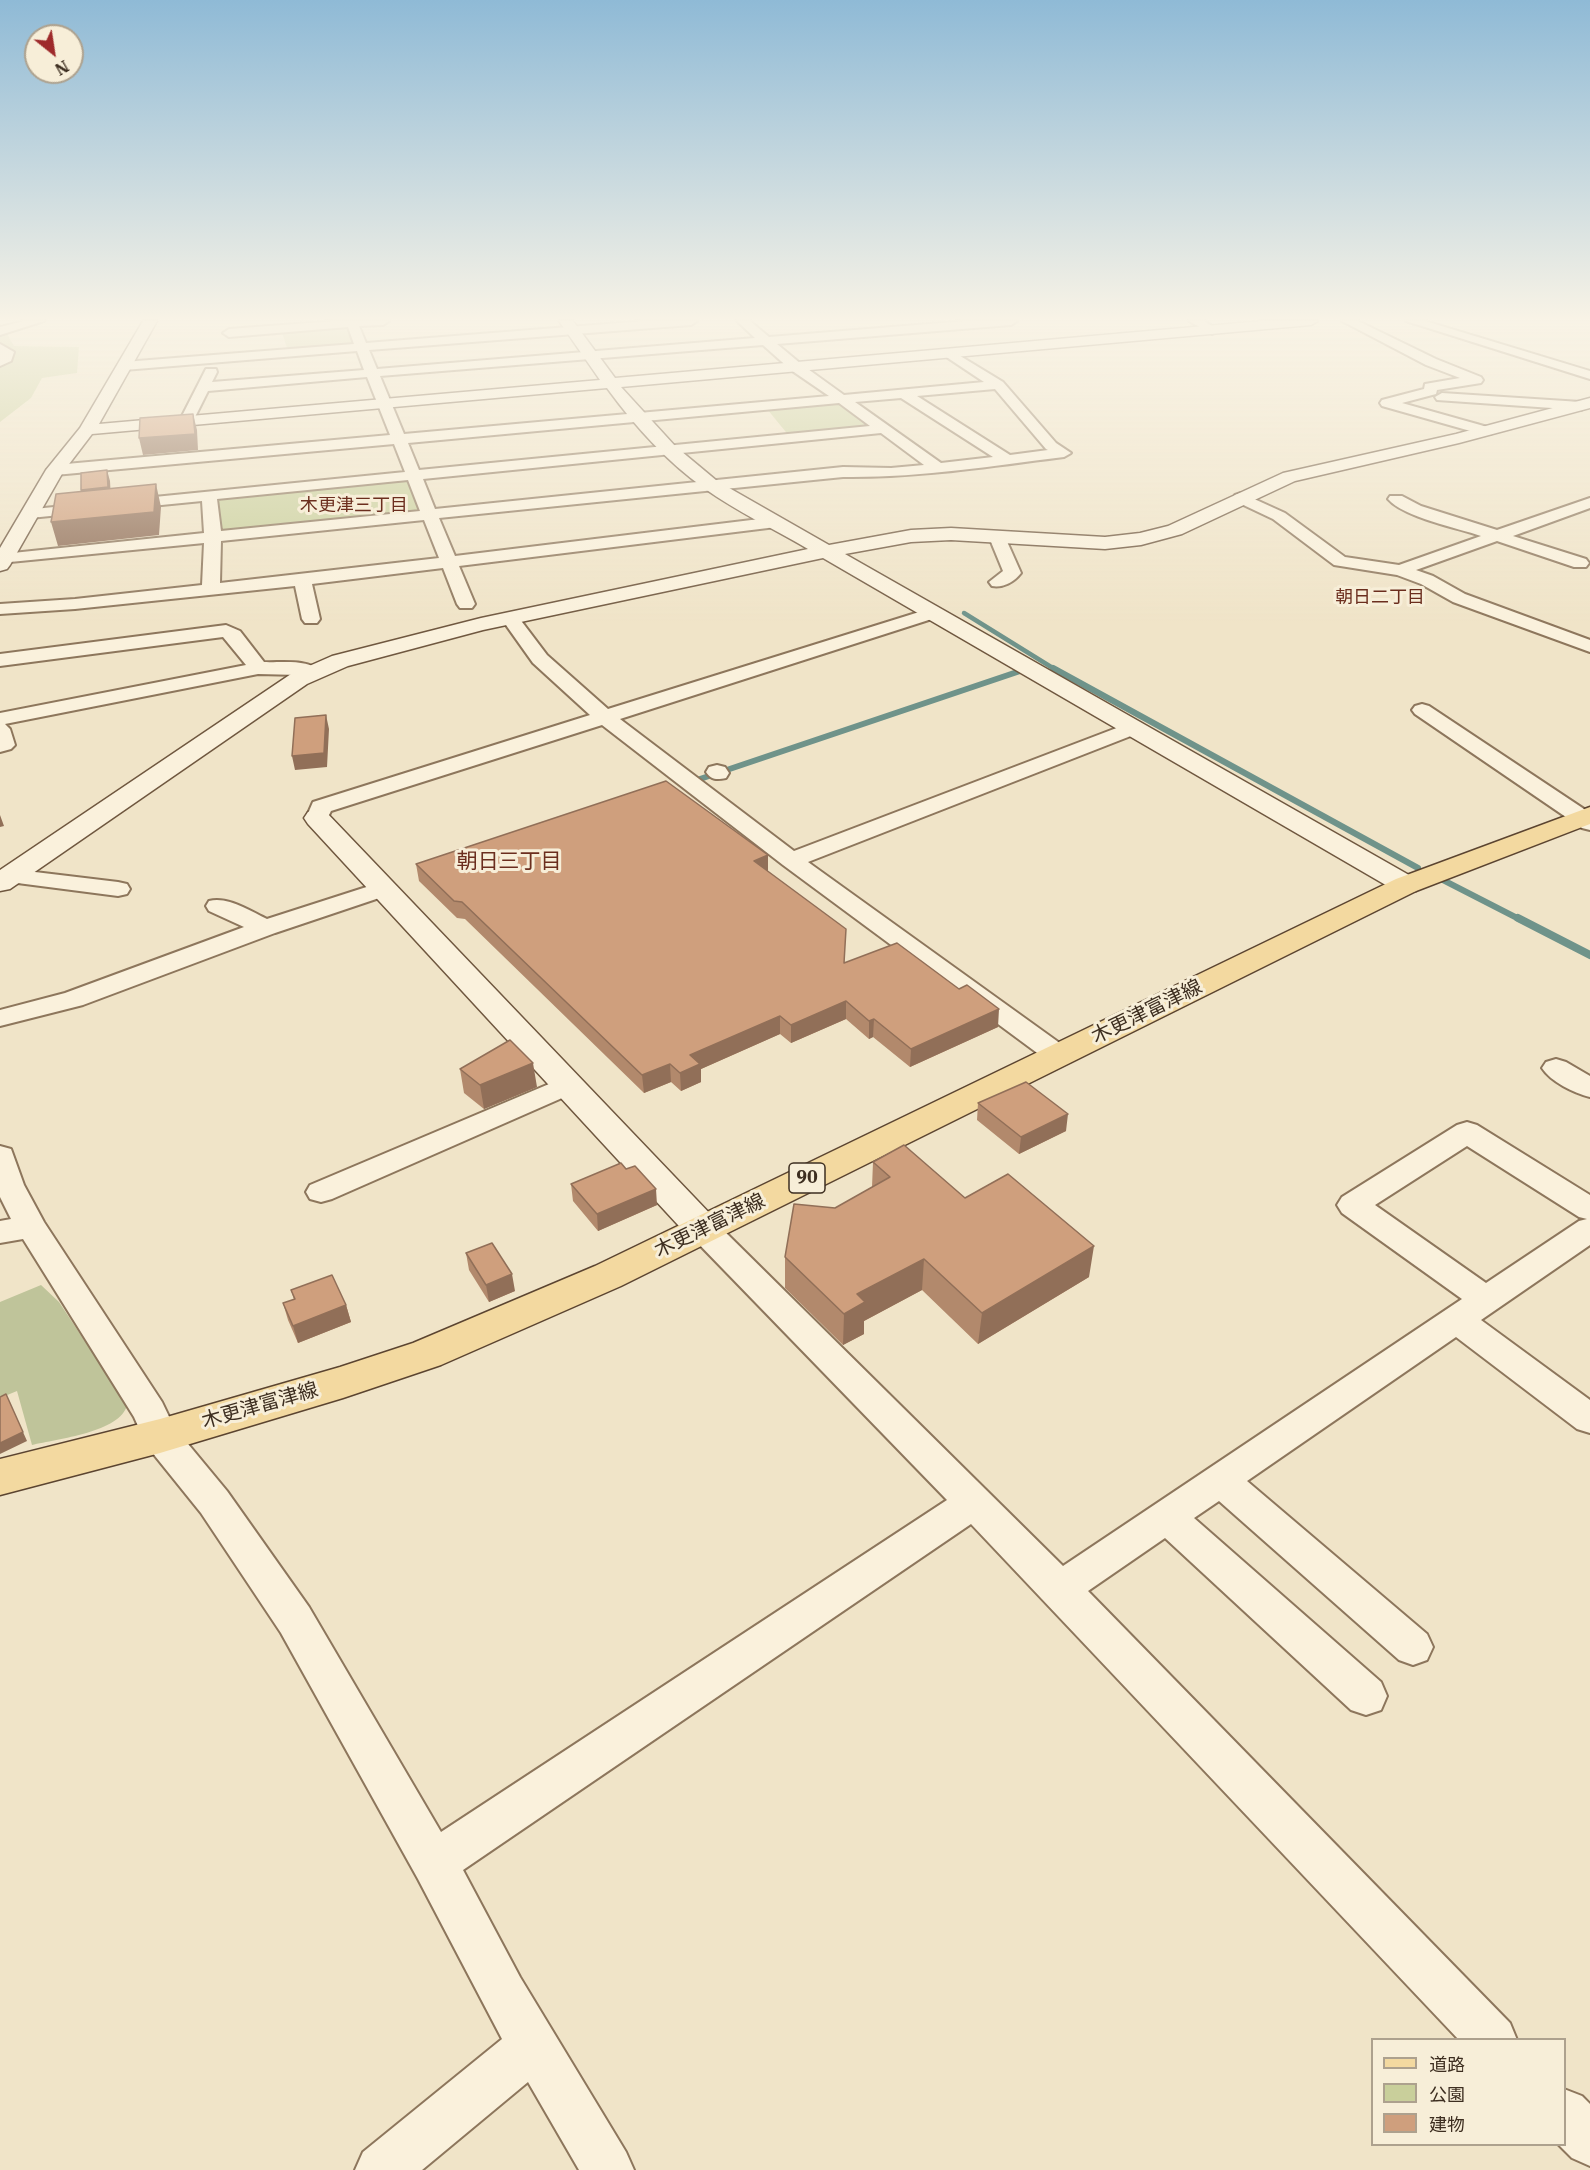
<!DOCTYPE html>
<meta charset="utf-8">
<style>
body{margin:0}
#map{position:relative;width:1590px;height:2170px;overflow:hidden;background:#f0e4c8;font-family:"IBM Plex Serif","Noto Sans JP",serif}
canvas{display:block}
.legend{position:absolute;left:1371px;top:2038px;width:195px;height:108px;box-sizing:border-box;background:#f7eed8;border:2px solid #ada18e;margin:0;padding:8px 10px;list-style:none;font-size:18px;color:#3d2e20}
.legend li{display:flex;align-items:center;gap:12px;height:30px}
.legend b{width:30px;border:2px solid #ada18e}
.north{position:absolute;left:24px;top:24px;width:60px;height:60px;box-sizing:border-box;background:#f7eed8;border:2px solid #ada18e;border-radius:50%;rotate:150deg;font-size:16px;font-weight:700;line-height:24px;text-align:center;color:#3d2e20}
.north::after{content:'';display:block;margin:auto;width:21px;height:27px;background:#9e2a2b;clip-path:polygon(50% 0,100% 100%,50% 72%,0 100%)}
</style>
<div id="map">
<canvas width="1590" height="2170"></canvas>
<ul class="legend">
<li><b style="height:8px;background:#f3d9a0"></b>道路</li>
<li><b style="height:16px;background:#c9cf9b"></b>公園</li>
<li><b style="height:16px;background:#cf9f7d"></b>建物</li>
</ul>
<div class="north">N</div>
</div>
<script>
const c = document.querySelector('canvas').getContext('2d');
c.lineJoin = 'round';
function fill(path, color) { c.fillStyle = color; c.fill(path, 'evenodd'); }
function stroke(path, color, width, dash) { c.strokeStyle = color; c.lineWidth = width; c.lineCap = dash ? 'butt' : 'round'; c.setLineDash(dash || []); c.stroke(path); }
function write(font, color, halo, rows, align = 'center') {
  c.font = font + ' "IBM Plex Serif","Noto Sans JP",serif'; c.lineWidth = 6; c.setLineDash([]); c.textBaseline = 'middle'; c.strokeStyle = halo; c.fillStyle = color; for (const [text, x, y, turn = 0] of rows) {
    c.save(); c.translate(x, y); c.rotate((+turn || 0) * Math.PI / 180); c.textAlign = isNaN(turn) ? turn : align; if (halo) c.strokeText(text, 0, 0); c.fillText(text, 0, 0); c.restore();
  }
}
fill(new Path2D(`
 M 349,324 L 357,347 L 288,351 L 281,330 Z
 M 0,332 L 6,332 L 14,346 L 79,347 L 77,373 L 42,378 L 31,398 L 0,422 Z
 M 838,402 L 874,428 L 790,437 L 767,409 Z
 M 409,480 L 422,511 L 220,535 L 217,498 Z`), '#c9cf9b');
fill(new Path2D(`
 M 41,1285 L 59,1302 L 127,1405 C 121,1432 57,1439 32,1445 L 17,1391 L 0,1398 L 0,1302 Z`), '#bfc49a');
stroke(new Path2D(`
 M 964,613 L 1056,670
 M 1023,670 L 1026,669`), '#6f938a', 4.5);
stroke(new Path2D(`
 M 1053,668 L 1418,868
 M 700,779 L 1026,669
 M 1441,879 L 1521,920`), '#6f938a', 6);
stroke(new Path2D(`
 M 1518,918 L 1590,955`), '#6f938a', 8);
const street = new Path2D(`
 M 24,321 L 44,321 L 0,335 L 0,327 Z
 M 335,321 L 389,321 L 383,325 L 359,326 L 366,343 L 644,321 L 697,321 L 691,325 L 369,350 L 377,369 L 755,338 L 737,321 L 750,321 L 769,337 L 965,321 L 1017,321 L 1011,325 L 777,344 L 801,364 L 844,395 L 984,382 L 942,354 L 948,350 L 952,351 L 1003,382 L 1056,443 L 1071,453 L 1064,457 C 991,466 918,478 843,477 L 439,518 L 455,556 L 776,517 L 784,522 L 776,527 L 459,566 L 475,604 L 472,608 L 460,608 L 457,604 L 443,568 L 312,584 L 320,619 L 317,623 L 305,623 L 302,619 L 295,586 L 75,609 L 0,614 L 0,604 L 75,599 L 202,585 L 204,543 L 0,563 L 0,555 L 3,554 L 204,533 L 202,501 L 30,518 L 24,516 L 22,513 L 24,510 L 405,472 L 394,444 L 55,475 L 47,470 L 55,465 L 390,435 L 367,377 L 208,391 L 192,423 L 182,423 L 180,420 L 206,369 L 216,369 L 217,372 L 212,382 L 364,370 L 357,351 L 124,370 L 118,366 L 124,362 L 354,344 L 348,327 L 229,337 L 223,333 L 229,329 ZM 763,345 L 791,370 L 829,396 L 404,434 L 380,376 ZM 995,389 L 1046,449 L 1048,450 L 1010,455 L 917,396 ZM 901,398 L 993,457 L 941,463 L 855,402 ZM 839,403 L 870,426 L 419,470 L 408,443 ZM 881,433 L 924,465 L 891,468 L 843,467 L 435,509 L 423,479 ZM 408,480 L 420,511 L 221,531 L 217,499 ZM 424,520 L 439,558 L 220,583 L 221,541 Z
 M 1189,321 L 1204,321 L 1218,330 L 1212,334 Z
 M 1342,321 L 1358,321 L 1436,359 L 1481,377 L 1483,380 L 1481,383 L 1437,390 L 1436,394 L 1402,403 L 1491,428 L 1493,431 L 1491,434 L 1481,434 L 1382,406 L 1380,403 L 1382,400 L 1424,389 L 1425,384 L 1460,378 L 1426,365 Z
 M 1406,321 L 1425,321 L 1590,371 L 1590,379 Z
 M 0,344 L 14,352 L 11,361 L 0,366 Z
 M 1442,393 L 1581,402 L 1588,406 L 1581,410 L 1437,400 L 1435,397 Z
 M 1241,493 L 1285,513 L 1345,557 L 1399,565 L 1481,536 C 1458,528 1403,517 1388,499 L 1390,496 L 1402,496 L 1421,506 L 1497,530 L 1590,498 L 1590,508 L 1513,536 L 1586,559 L 1589,563 L 1586,567 L 1574,567 L 1497,541 L 1416,570 L 1433,576 L 1465,594 L 1590,640 L 1590,652 L 1453,602 L 1421,584 L 1397,575 L 1334,565 L 1273,519 L 1235,501 L 1233,498 L 1235,495 Z
 M 997,532 L 1005,537 L 1021,573 C 1014,582 1003,588 992,586 L 989,582 L 1003,571 L 989,537 Z
 M 932,608 L 938,609 L 941,613 L 938,617 L 620,719 L 794,851 L 1127,724 L 1134,722 L 1141,724 L 1144,728 L 1141,732 L 808,862 L 1068,1049 L 1072,1055 L 1068,1061 L 1058,1064 L 1048,1061 L 783,865 L 602,725 L 331,811 L 325,823 L 317,825 L 309,823 L 306,818 L 313,802 L 590,715 L 533,663 L 501,618 L 504,614 L 516,614 L 547,655 L 608,709 Z
 M 226,625 L 240,631 L 264,662 C 279,663 310,658 320,672 L 317,676 L 310,678 L 299,675 L 258,674 L 5,724 L 10,729 L 15,745 L 11,749 L 0,752 L 0,713 L 246,665 L 223,637 L 0,666 L 0,654 Z
 M 1422,704 L 1429,706 L 1590,813 L 1590,830 L 1582,828 L 1415,714 L 1412,710 L 1415,706 Z
 M 717,765 L 725,767 L 729,773 L 726,778 C 717,780 711,780 706,772 L 709,767 Z
 M 10,869 L 118,882 L 127,884 L 130,889 L 127,894 L 118,896 L 2,881 L 0,873 Z
 M 382,882 L 391,884 L 394,889 L 391,894 L 275,933 L 83,1005 L 0,1026 L 0,1010 L 65,993 L 244,927 L 209,911 L 206,906 L 209,901 C 228,896 250,911 267,919 Z
 M 1556,1059 L 1566,1062 L 1590,1076 L 1590,1097 C 1574,1093 1551,1082 1542,1068 L 1546,1062 Z
 M 568,1076 L 578,1079 L 582,1085 L 578,1091 L 332,1199 L 321,1202 L 310,1199 L 306,1192 L 310,1185 Z
 M 1467,1122 L 1477,1125 L 1590,1195 L 1590,1245 L 1481,1320 L 1590,1400 L 1590,1433 L 1577,1429 L 1456,1337 L 1247,1481 L 1427,1634 L 1433,1647 L 1427,1660 L 1413,1665 L 1399,1660 L 1219,1501 L 1194,1518 L 1381,1682 L 1387,1696 L 1381,1710 L 1366,1715 L 1351,1710 L 1165,1538 L 1088,1591 L 1510,2023 L 1517,2040 L 1459,2040 L 971,1524 L 463,1870 L 520,1977 L 626,2152 L 634,2170 L 579,2170 L 528,2082 L 422,2170 L 355,2170 L 363,2152 L 502,2039 L 418,1879 L 281,1633 L 201,1513 L 147,1446 L 134,1417 L 23,1239 L 0,1243 L 0,1221 L 11,1219 L 0,1197 L 0,1146 L 11,1149 L 24,1185 L 44,1222 L 162,1402 L 174,1427 L 227,1491 L 309,1607 L 441,1832 L 947,1500 L 692,1237 L 687,1229 L 692,1221 L 703,1218 L 714,1221 L 1063,1566 L 1462,1299 L 1342,1213 L 1337,1205 L 1342,1197 L 1457,1125 ZM 1467,1146 L 1579,1217 L 1587,1219 L 1579,1221 L 1486,1283 L 1375,1205 Z
 M 1564,2089 L 1582,2096 L 1590,2104 L 1590,2166 L 1572,2158 L 1558,2144 L 1564,2144 Z`);
const secondary = new Path2D(`
 M 143,321 L 157,321 L 99,424 L 600,380 L 559,321 L 573,321 L 615,378 L 1262,321 L 1318,321 L 1311,325 L 621,387 L 675,446 L 717,481 L 829,545 L 911,530 L 951,528 L 1105,537 L 1140,533 L 1168,526 L 1283,473 L 1456,434 L 1590,398 L 1590,408 L 1459,443 L 1295,481 L 1182,534 L 1141,545 L 1105,549 L 951,540 L 911,542 L 845,554 L 1416,879 L 1420,885 L 1416,891 L 1406,893 L 1396,891 L 823,558 L 483,630 L 348,666 L 307,684 L 10,889 L 0,891 L 0,870 L 291,674 L 332,656 L 481,618 L 808,549 C 774,529 736,511 704,488 C 666,461 634,425 607,388 L 92,434 L 63,472 L 10,565 L 7,569 L 0,571 L 0,548 L 46,470 L 80,428 Z
 M 317,810 L 326,812 L 716,1220 L 721,1229 L 716,1238 L 703,1242 L 690,1238 L 308,824 L 304,818 L 308,812 Z`);
const primary = new Path2D(`
 M 1590,807 L 1590,824 L 1416,891 L 621,1286 L 441,1365 L 343,1398 L 160,1453 L 0,1495 L 0,1459 L 160,1419 L 340,1367 L 413,1343 L 595,1266 L 1396,879 Z`);
stroke(street, '#8d765c', 4);
stroke(secondary, '#6f573f', 3);
stroke(primary, '#5b4430', 3);
fill(street, '#faf1dc');
fill(secondary, '#faf1dc');
fill(primary, '#f3d9a0');
fill(new Path2D(`
 M 416,864 L 768,871 L 845,946 L 844,963 L 998,1027 L 910,1067 L 873,1037 L 869,1039 L 846,1019 L 791,1043 L 780,1034 L 701,1069 L 701,1082 L 681,1091 L 671,1082 L 644,1093 L 465,919 L 457,918 L 419,881 Z
 M 460,1069 L 537,1087 L 484,1109 L 464,1093 Z
 M 978,1103 L 1066,1131 L 1019,1154 L 977,1120 Z
 M 873,1162 L 965,1198 L 1089,1277 L 978,1344 L 922,1290 L 864,1321 L 864,1334 L 843,1345 L 785,1288 L 785,1257 L 835,1208 L 872,1187 Z
 M 571,1184 L 657,1205 L 598,1231 L 573,1201 Z
 M 466,1253 L 515,1291 L 489,1302 L 469,1270 Z
 M 291,1290 L 346,1305 L 351,1322 L 298,1343 L 288,1320 L 283,1303 L 294,1300 Z`), '#b2896c');
fill(new Path2D(`
 M 193,414 L 197,430 L 198,450 L 143,455 L 139,438 Z
 M 107,470 L 110,481 L 111,499 L 84,502 L 81,490 Z
 M 156,484 L 161,507 L 159,535 L 58,546 L 51,522 Z
 M 326,715 L 329,729 L 327,767 L 295,770 L 292,756 Z
 M 0,815 L 4,826 L 0,827 Z
 M 768,855 L 768,872 L 754,861 Z
 M 846,1001 L 846,1019 L 791,1043 L 791,1025 Z
 M 999,1009 L 998,1027 L 910,1067 L 911,1049 Z
 M 780,1016 L 780,1034 L 701,1069 L 701,1082 L 681,1091 L 680,1073 L 690,1055 Z
 M 874,1019 L 873,1037 L 869,1039 L 869,1021 Z
 M 533,1063 L 537,1087 L 484,1109 L 480,1085 Z
 M 670,1064 L 671,1082 L 644,1093 L 642,1075 Z
 M 1068,1114 L 1066,1131 L 1019,1154 L 1021,1137 Z
 M 656,1189 L 657,1205 L 598,1231 L 597,1214 Z
 M 1094,1246 L 1089,1277 L 978,1344 L 982,1313 Z
 M 924,1259 L 922,1290 L 864,1321 L 864,1334 L 843,1345 L 844,1314 L 857,1294 Z
 M 512,1274 L 515,1291 L 489,1302 L 486,1285 Z
 M 346,1305 L 351,1322 L 298,1343 L 293,1326 Z
 M 23,1432 L 27,1441 L 0,1454 L 0,1443 Z`), '#916f58');
const building = new Path2D(`
 M 193,414 L 195,434 L 139,438 L 140,418 Z
 M 107,470 L 108,487 L 81,490 L 81,473 Z
 M 156,484 L 154,512 L 51,522 L 56,494 Z
 M 326,715 L 324,753 L 292,756 L 295,718 Z
 M 666,781 L 768,855 L 754,861 L 846,929 L 844,963 L 897,943 L 959,989 L 967,985 L 999,1009 L 911,1049 L 874,1019 L 869,1021 L 846,1001 L 791,1025 L 780,1016 L 690,1055 L 700,1064 L 680,1073 L 670,1064 L 642,1075 L 462,902 L 454,901 L 416,864 Z
 M 510,1040 L 533,1063 L 480,1085 L 460,1069 Z
 M 1026,1082 L 1068,1114 L 1021,1137 L 978,1103 Z
 M 904,1145 L 965,1198 L 1008,1174 L 1094,1246 L 982,1313 L 924,1259 L 857,1294 L 865,1302 L 844,1314 L 785,1257 L 794,1204 L 835,1208 L 890,1177 L 873,1162 Z
 M 621,1163 L 626,1169 L 635,1166 L 656,1189 L 597,1214 L 571,1184 Z
 M 492,1243 L 512,1274 L 486,1285 L 466,1253 Z
 M 332,1275 L 346,1305 L 293,1326 L 283,1303 L 295,1299 L 291,1290 Z
 M 6,1394 L 23,1432 L 0,1443 L 0,1397 Z`);
fill(building, '#cf9f7d');
stroke(building, '#916f58', 1.5);
const sky = c.createLinearGradient(0, 0, 0, 625);
sky.addColorStop(0, '#8fbad6');
sky.addColorStop(0.51, '#f8f3e6');
sky.addColorStop(1, '#f8f3e600');
c.fillStyle = sky;
c.fillRect(0, 0, 1590, 625);
write('18px', '#6b2e1e', '#f7eed8', [
 ["木更津三丁目",354,506],
 ["朝日二丁目",1380,598]
]);
for (const [x, y, w] of [
 [807,1178,36]
]) { const box = new Path2D(); box.roundRect(x - w / 2, y - 15, w, 30, 4.5); c.fillStyle = '#f7eed8'; c.fill(box); stroke(box, '#3d2e20', 1.5); }
write('bold 18px', '#3d2e20', null, [
 ["90",807,1178]
]);
write('20px', '#3d2e20', '#f7eed8', [
 ["木更津富津線",1147,1012,-26],
 ["木更津富津線",710,1226,-26],
 ["木更津富津線",260,1406,-16]
]);
write('21px', '#6b2e1e', '#f7eed8', [
 ["朝日三丁目",509,862]
]);
</script>
